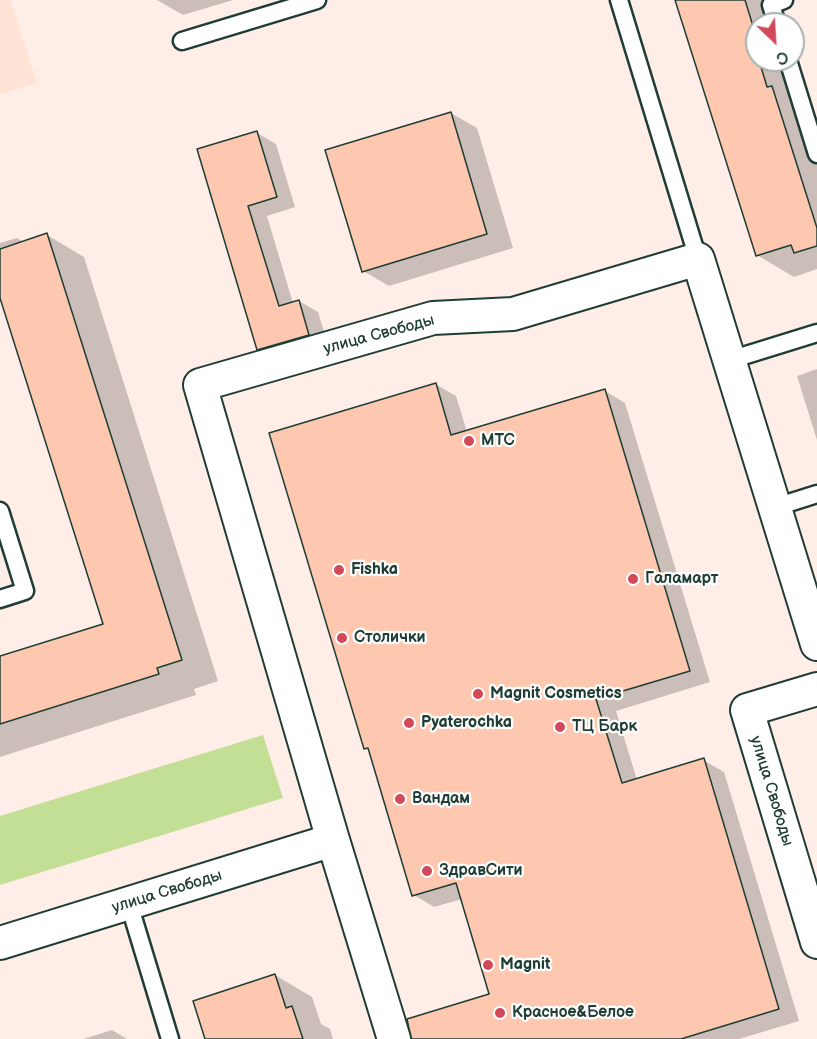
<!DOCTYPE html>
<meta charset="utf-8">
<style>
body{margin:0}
#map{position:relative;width:817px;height:1039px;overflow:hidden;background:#feeee7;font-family:"Balsamiq Sans",sans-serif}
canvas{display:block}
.north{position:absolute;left:745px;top:12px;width:60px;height:60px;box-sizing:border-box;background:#fff;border:2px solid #a5b1ae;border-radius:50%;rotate:155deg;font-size:16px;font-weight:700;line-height:24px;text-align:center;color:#1f3d34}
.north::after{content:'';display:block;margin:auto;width:21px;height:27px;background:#d1495b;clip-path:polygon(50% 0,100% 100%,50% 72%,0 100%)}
</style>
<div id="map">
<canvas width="817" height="1039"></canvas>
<div class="north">С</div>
</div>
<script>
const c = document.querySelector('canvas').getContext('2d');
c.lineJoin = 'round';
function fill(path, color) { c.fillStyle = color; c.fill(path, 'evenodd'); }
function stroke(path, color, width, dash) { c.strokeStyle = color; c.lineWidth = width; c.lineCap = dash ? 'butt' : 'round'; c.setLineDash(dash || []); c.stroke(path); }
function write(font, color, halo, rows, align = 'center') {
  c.font = font + ' "Balsamiq Sans",sans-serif'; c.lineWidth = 4.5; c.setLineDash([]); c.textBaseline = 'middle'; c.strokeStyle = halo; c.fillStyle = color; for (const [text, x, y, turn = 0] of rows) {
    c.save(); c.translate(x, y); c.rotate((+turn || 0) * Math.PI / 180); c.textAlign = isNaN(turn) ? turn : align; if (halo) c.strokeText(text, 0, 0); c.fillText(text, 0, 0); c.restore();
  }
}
fill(new Path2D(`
 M 0,0 L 11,0 L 37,83 L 0,95 Z`), '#fee3d6');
fill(new Path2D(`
 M 263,735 L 283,798 L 0,885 L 0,816 Z`), '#c3de95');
fill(new Path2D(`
 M 157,0 L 233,0 L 183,15 Z
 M 676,0 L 775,0 L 782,24 L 757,24 L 757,60 L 793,60 L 817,134 L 817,269 L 794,277 L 757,255 Z
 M 451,113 L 477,128 L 513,248 L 389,286 L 363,271 Z
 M 257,133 L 276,144 L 295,207 L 267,216 L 293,303 L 299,301 L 318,312 L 328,345 L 278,360 L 259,349 L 199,150 Z
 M 47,235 L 84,257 L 218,681 L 194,689 L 196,695 L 0,757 L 0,658 L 105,625 L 0,294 L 0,243 L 17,238 L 25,243 Z
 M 817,369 L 817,440 L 797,376 Z
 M 435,384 L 456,396 L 467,432 L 605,391 L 625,403 L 710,682 L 616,711 L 637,780 L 703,760 L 724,772 L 799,1021 L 739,1039 L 414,1039 L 491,995 L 462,899 L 434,907 L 414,895 L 371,751 L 365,748 Z
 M 275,975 L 312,997 L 321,1024 L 330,1029 L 333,1039 L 207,1039 Z
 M 112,1030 L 127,1039 L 83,1039 Z`), '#0003');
const building = new Path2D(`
 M 675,0 L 745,0 L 757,39 L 757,60 L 759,60 L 767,87 L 772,86 L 817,228 L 817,246 L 794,253 L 791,245 L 756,256 Z
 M 451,112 L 487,234 L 362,272 L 325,150 Z
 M 257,131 L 277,197 L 248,206 L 279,306 L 299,300 L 309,335 L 257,350 L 197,149 Z
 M 47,233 L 182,660 L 157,668 L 159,674 L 0,724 L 0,656 L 103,624 L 0,298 L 0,249 Z
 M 436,383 L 451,435 L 605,389 L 690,671 L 596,699 L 622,783 L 704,758 L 779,1009 L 681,1039 L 411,1039 L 407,1019 L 489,994 L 456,883 L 412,896 L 368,748 L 364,749 L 269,433 Z
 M 275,974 L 286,1008 L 292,1006 L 303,1039 L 205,1039 L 193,1001 Z`);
fill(building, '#fdc8af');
stroke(building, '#1f3d34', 1.5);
const service = new Path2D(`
 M 619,0 L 698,259
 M 777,24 L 771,5 L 784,0
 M 182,41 L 317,0
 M 788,60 L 817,154
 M 730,360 L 817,333
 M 776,507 L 817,494
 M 0,511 L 25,591 L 0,599
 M 129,904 L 170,1039`);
const minor = new Path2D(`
 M 817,689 L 747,710 L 817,942
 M 0,943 L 333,840
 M 394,1039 L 333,840 L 200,385 L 433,318 L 513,314 L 698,259 L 817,644`);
stroke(service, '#1f3d34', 21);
stroke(minor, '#1f3d34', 36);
stroke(service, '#fff', 16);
stroke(minor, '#fff', 32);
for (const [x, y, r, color] of [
 [469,441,6,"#d1495b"],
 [339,570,6,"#d1495b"],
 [633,579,6,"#d1495b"],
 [342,638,6,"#d1495b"],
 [478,694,6,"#d1495b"],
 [409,723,6,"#d1495b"],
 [560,727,6,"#d1495b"],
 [400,799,6,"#d1495b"],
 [427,871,6,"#d1495b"],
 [488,965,6,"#d1495b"],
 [500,1013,6,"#d1495b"]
]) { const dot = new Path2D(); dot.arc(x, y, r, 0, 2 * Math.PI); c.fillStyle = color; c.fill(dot); stroke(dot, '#fff', 2); }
write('16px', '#1f3d34', '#fff', [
 ["улица Свободы",379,335,-15],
 ["улица Свободы",771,791,73],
 ["улица Свободы",167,892,-17]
]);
write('bold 16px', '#1f3d34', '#fff', [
 ["МТС",481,441],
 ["Fishka",351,570],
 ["Галамарт",645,579],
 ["Столички",354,638],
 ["Magnit Cosmetics",490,694],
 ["Pyaterochka",421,723],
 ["ТЦ Барк",572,727],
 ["Вандам",412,799],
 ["ЗдравСити",439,871],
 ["Magnit",500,965],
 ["Красное&Белое",512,1013]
], 'left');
</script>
